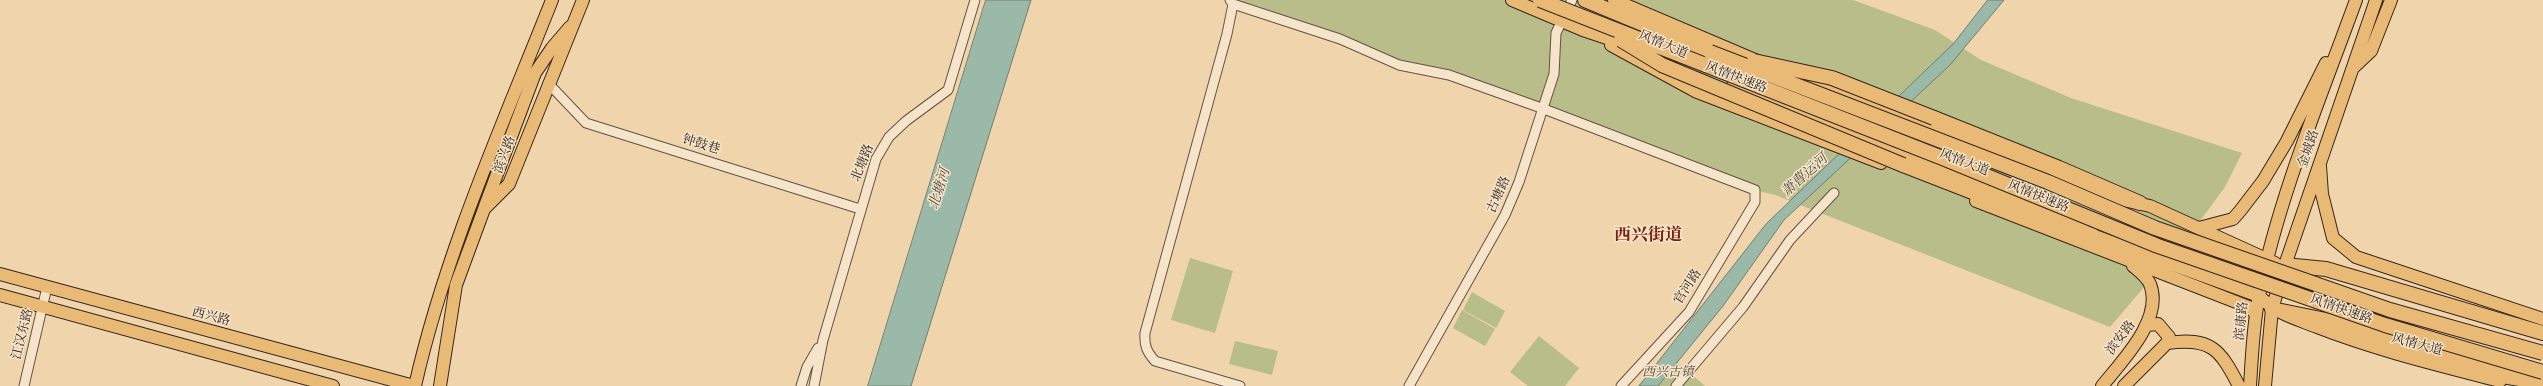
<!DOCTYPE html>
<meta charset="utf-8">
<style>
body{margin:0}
canvas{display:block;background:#f0d5ac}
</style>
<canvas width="2543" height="386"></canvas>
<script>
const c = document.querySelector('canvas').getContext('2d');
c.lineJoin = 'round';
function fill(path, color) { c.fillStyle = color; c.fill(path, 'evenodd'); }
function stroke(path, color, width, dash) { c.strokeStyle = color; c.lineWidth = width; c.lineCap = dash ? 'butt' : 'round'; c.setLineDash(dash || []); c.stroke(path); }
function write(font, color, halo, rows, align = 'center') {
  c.font = font + ' "Libre Bodoni","Noto Serif SC",serif'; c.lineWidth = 3; c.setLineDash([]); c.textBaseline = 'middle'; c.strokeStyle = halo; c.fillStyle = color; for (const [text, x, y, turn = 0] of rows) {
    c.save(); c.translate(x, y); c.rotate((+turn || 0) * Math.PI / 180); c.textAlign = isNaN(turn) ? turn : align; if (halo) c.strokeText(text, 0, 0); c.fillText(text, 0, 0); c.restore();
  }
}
fill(new Path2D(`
 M 1228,0 L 1853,0 L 1935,30 L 1981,60 L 2071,98 L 2242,153 L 2225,187 L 2197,225 L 2110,327 L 1775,195 L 1755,190 L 1449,75 L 1399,65 Z
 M 1190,258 L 1233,271 L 1215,333 L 1171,320 Z
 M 1472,292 L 1505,311 L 1496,328 L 1463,310 Z
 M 1462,310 L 1495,329 L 1485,346 L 1453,328 Z
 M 1539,336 L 1579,368 L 1565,386 L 1528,386 L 1510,372 Z
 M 1235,341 L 1278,351 L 1272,375 L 1229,364 Z
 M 1666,353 L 1705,386 L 1638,386 Z`), '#b8bd8a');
const water = new Path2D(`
 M 986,0 L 1031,0 L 911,386 L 868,386 Z
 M 1988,0 L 2004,0 L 1950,65 L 1784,220 L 1723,306 L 1658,386 L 1639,386 L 1766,224 L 1953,44 Z`);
fill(water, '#9ab9a8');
stroke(water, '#727e71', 1);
const minor = new Path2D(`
 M 1230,0 L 1233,4 L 1227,34 L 1145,333 C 1144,346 1147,352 1155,361 L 1240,386
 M 1233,4 L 1340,39 L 1399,65 L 1449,75 L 1544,109 L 1755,190 L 1755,202 L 1689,312 L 1621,386
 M 548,83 L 586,123 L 860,209
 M 24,386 L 47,287
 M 801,386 L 807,367 L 818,348
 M 814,386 L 823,340 L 876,159 L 889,137 L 906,121 L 948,90 L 975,0
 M 1409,386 L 1505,215 L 1519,182 L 1554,74 L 1556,33 L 1572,0
 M 1676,386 L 1743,307 L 1790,240 L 1834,193`);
const major = new Path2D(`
 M 1512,0 L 1583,30 L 1628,45
 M 1614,0 L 1762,63
 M 1611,45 L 1697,92 L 1881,163
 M 2353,68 L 2371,51 L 2391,0
 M 1796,76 L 2100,195 L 2150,206 L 2275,263
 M 1732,87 L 1950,173 L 2037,205 L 2092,235 L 2259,296 C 2277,314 2294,318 2317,327 C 2376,350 2438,365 2500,381
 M 2320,166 L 2322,194 L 2333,238 L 2356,257 L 2543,319
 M 1976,201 L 2249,307 L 2256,314
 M 485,206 L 535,73 L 552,48 L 570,27
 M 2199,228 L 2233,219 L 2240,211 L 2263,181 L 2287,141 L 2326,63
 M 0,274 L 414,386
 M 0,295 L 333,386
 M 2167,343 C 2211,337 2220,349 2239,386
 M 415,386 C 445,253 502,126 552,0
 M 440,386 L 456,285 L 484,209 L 509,184 L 583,0
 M 2102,386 C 2122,361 2164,319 2150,284 C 2147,277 2139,271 2133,266
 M 2124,386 L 2167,343 L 2169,337 L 2158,324 L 2148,325
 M 2250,386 C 2252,356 2253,325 2259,296 C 2278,198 2322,94 2356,0
 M 2265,386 L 2272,309 L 2285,265 L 2376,0`);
const highway = new Path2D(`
 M 1585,0 L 1710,52
 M 1934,118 L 2059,168 L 2140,203
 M 1903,165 L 2034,216 L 2092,235
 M 2285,265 L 2326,269 L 2543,333
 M 2272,309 L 2331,321 L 2508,377 L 2543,383`);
stroke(minor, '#655242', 11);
stroke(major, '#37261e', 14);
stroke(highway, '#37261e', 16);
stroke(minor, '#f5e4c9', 9);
stroke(major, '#e8ba76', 12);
stroke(highway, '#e8ba76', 14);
const highwayBridge = new Path2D(`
 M 1540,0 L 1940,157 L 2158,246 L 2385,325 L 2543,372
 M 1621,40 L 1662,65 L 1903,165
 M 1710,52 L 2048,182 L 2155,228 L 2390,310 L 2543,353
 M 1754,61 L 1832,78 L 1934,118`);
stroke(highwayBridge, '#37261e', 16, []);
stroke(highwayBridge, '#e8ba76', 14);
write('13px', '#37261e', '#f5e4c9', [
 ["风情大道",1663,45,23],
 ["风情快速路",1736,78,21],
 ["钟鼓巷",701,145,17],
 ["金城路",2309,149,-71],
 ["滨兴路",505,155,-69],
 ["北塘路",863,163,-68],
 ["风情大道",1964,163,21],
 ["古塘路",1499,195,-66],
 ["风情快速路",2038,197,22],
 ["官河路",1688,287,-57],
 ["风情快速路",2341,310,19],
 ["西兴路",211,317,15],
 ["滨康路",2242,321,-84],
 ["江汉东路",23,334,-76],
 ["滨安路",2121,338,-53],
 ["风情大道",2417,345,15]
]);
write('italic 13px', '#574c39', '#f5e4c9', [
 ["西兴古镇",1668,373]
]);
write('italic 14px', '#504b40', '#f5e4c9', [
 ["萧曹运河",1805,176,-42],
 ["北塘河",940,189,-73]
]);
write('bold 17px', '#7a1f14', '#f5e4c9', [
 ["西兴街道",1648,236]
]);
</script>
